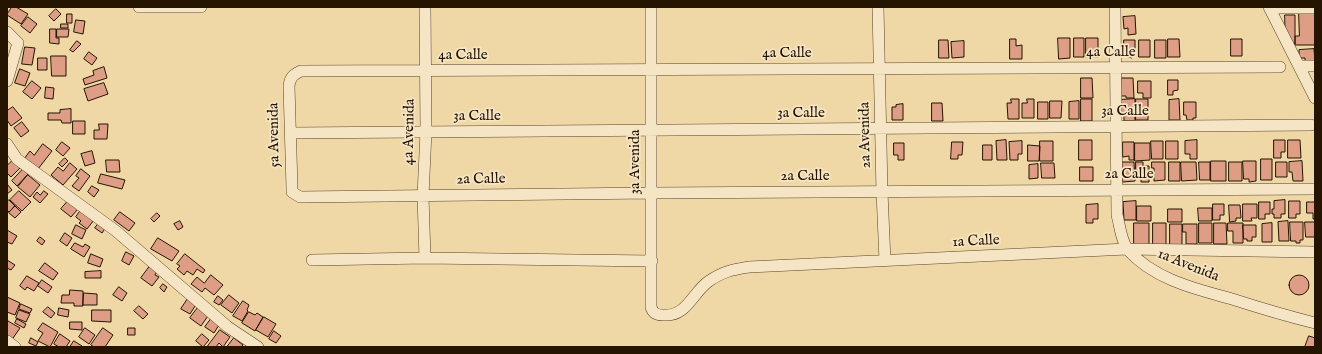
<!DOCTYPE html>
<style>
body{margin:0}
#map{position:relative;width:1322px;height:354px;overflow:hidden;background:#f0d7a6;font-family:"IM FELL English",serif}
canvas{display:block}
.frame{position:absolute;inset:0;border:8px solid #241400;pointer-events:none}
</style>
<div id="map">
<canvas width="1322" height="354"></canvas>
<div class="frame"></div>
</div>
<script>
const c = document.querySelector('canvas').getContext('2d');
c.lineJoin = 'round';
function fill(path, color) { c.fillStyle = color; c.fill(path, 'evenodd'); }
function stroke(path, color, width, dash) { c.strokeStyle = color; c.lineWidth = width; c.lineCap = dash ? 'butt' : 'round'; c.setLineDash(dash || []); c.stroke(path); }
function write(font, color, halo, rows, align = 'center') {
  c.font = font + ' "IM FELL English",serif'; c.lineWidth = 3.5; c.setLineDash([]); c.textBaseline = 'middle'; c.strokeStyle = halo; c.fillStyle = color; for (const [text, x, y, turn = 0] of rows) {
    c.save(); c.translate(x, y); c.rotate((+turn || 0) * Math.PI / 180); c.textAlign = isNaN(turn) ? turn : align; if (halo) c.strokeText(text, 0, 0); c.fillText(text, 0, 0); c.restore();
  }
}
const building = new Path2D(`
 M 12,7 L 16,7 L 28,14 L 21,24 L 7,15 Z
 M 56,9 L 61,14 L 54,21 L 49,16 Z
 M 1299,13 L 1315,13 L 1315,45 L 1295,45 L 1295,36 L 1299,36 Z
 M 67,14 L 72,14 L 72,23 L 67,23 Z
 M 1285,15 L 1295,15 L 1295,44 L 1286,44 Z
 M 1135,16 L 1136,34 L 1128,35 L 1128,28 L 1124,29 L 1123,17 Z
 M 28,17 L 37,24 L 30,33 L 21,26 Z
 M 76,20 L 85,21 L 83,34 L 74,32 Z
 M 61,24 L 68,24 L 68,28 L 61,28 Z
 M 50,29 L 56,29 L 56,38 L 59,38 L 59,44 L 50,43 Z
 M 57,29 L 69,29 L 68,37 L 57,37 Z
 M 1058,38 L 1070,38 L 1070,58 L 1059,59 Z
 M 1074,38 L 1084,38 L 1084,57 L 1074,57 Z
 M 1086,38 L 1098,38 L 1098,57 L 1086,57 Z
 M 1010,39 L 1016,39 L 1016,46 L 1022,45 L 1022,59 L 1010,59 Z
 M 1168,39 L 1179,39 L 1180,57 L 1168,57 Z
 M 1231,39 L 1242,39 L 1242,56 L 1231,56 Z
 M 939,40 L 948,40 L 949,58 L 939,58 Z
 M 1124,40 L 1135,40 L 1135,55 L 1132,55 L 1132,58 L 1124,56 Z
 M 1139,40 L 1150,40 L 1150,57 L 1139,57 Z
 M 1155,40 L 1166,40 L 1166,58 L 1155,58 Z
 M 77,41 L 81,44 L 73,52 L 70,50 Z
 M 964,41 L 964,57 L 952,58 L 951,42 Z
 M 25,47 L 35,48 L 32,65 L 22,64 Z
 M 1314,49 L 1315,61 L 1305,61 L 1305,58 L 1299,58 L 1299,50 Z
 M 89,52 L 97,58 L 92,65 L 84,59 Z
 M 51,56 L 66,56 L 66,76 L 52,76 Z
 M 38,58 L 47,58 L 47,70 L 38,70 Z
 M 104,67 L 107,78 L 85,85 L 83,79 L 94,75 L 93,71 Z
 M 20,69 L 30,73 L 25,86 L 15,83 Z
 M 1081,78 L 1092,78 L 1093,98 L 1081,98 Z
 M 1121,78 L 1133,78 L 1134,98 L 1126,98 L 1126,96 L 1121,96 Z
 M 1168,80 L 1178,80 L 1178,90 L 1173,91 L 1173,95 L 1168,95 Z
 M 32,81 L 41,88 L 32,99 L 23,92 Z
 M 1138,81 L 1151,81 L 1151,98 L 1143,98 L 1143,93 L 1138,93 Z
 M 104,83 L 108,94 L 88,101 L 84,89 Z
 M 46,87 L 54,88 L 53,99 L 45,98 Z
 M 1011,99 L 1019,99 L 1019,119 L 1008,119 L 1007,103 L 1011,103 Z
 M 1027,99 L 1034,99 L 1034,118 L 1022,118 L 1022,103 L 1027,103 Z
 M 1081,99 L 1092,99 L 1092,121 L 1081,121 Z
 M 1135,99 L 1135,121 L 1124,121 L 1124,113 L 1119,113 L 1119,100 Z
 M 1136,99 L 1148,99 L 1148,120 L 1136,120 Z
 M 1179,99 L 1180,120 L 1169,120 L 1169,100 Z
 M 1050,101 L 1062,101 L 1061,118 L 1050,118 Z
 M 1079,101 L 1079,119 L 1069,119 L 1069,102 Z
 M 1038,102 L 1048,102 L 1048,119 L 1038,119 Z
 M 1184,102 L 1196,102 L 1196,118 L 1193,118 L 1193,120 L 1187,120 L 1186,115 L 1184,115 Z
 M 932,103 L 942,103 L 943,121 L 932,121 Z
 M 903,104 L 903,120 L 892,120 L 892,107 L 896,107 L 896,105 Z
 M 13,107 L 22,118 L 11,126 L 7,120 L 7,111 Z
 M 71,109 L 71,123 L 62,123 L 61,120 L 48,120 L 48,113 L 60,113 L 60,110 Z
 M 73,121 L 85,121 L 85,134 L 73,134 Z
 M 22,122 L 29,131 L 21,137 L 14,128 Z
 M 99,124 L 108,124 L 107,139 L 94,139 L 94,130 L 99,130 Z
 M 1006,140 L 1007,160 L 997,160 L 996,141 Z
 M 1079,140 L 1092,140 L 1092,160 L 1079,160 Z
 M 1197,140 L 1197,159 L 1190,159 L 1190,154 L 1185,154 L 1185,141 Z
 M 1274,140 L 1285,140 L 1285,152 L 1281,152 L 1281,158 L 1274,158 Z
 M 1288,140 L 1300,140 L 1301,158 L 1288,158 Z
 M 1022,141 L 1022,154 L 1018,154 L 1018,160 L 1010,160 L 1009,142 Z
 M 1040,141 L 1053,141 L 1053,161 L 1040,161 Z
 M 1151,141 L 1163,141 L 1163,159 L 1152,159 Z
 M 1166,141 L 1178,141 L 1178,159 L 1166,159 Z
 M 62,142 L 70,148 L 63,156 L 56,150 Z
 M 952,142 L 963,142 L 962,155 L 958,155 L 958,159 L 951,159 Z
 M 1123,142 L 1134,142 L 1134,160 L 1129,160 L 1129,156 L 1123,157 Z
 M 894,143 L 904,143 L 904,160 L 898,160 L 898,155 L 894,155 Z
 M 1135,143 L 1150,143 L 1150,160 L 1135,161 Z
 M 43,144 L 52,151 L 38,169 L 24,159 L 30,151 L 34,155 Z
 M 983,145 L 992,145 L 992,160 L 983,160 Z
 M 1028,145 L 1040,146 L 1039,161 L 1028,161 Z
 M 92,151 L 95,163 L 85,166 L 81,154 Z
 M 65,158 L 68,161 L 62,167 L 59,164 Z
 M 14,159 L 22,166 L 11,177 L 7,173 L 7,166 Z
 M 1261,159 L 1272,159 L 1272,180 L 1261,180 Z
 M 106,160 L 119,160 L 120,172 L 107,172 Z
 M 1211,161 L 1226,161 L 1226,181 L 1211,181 Z
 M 1243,161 L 1256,161 L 1256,181 L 1249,182 L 1249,179 L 1244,179 Z
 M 1302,161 L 1303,181 L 1293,181 L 1292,172 L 1289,172 L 1289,162 Z
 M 1122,162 L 1134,162 L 1135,181 L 1123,182 Z
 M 1136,162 L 1143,162 L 1143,166 L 1149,166 L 1149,182 L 1141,182 L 1141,177 L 1136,177 Z
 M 1152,162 L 1165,162 L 1165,180 L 1154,181 L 1154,168 L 1152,168 Z
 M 1169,162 L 1180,162 L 1180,181 L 1169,181 Z
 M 1181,162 L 1196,162 L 1197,180 L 1182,181 Z
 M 1199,162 L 1210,162 L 1210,180 L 1200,180 Z
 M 1229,162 L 1242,162 L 1242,181 L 1229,181 Z
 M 1276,162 L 1287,162 L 1287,177 L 1276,177 Z
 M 70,163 L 77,169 L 63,185 L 51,175 L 58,167 L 63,171 Z
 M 1041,163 L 1054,163 L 1055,178 L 1042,178 Z
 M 1038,164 L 1038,178 L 1029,179 L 1029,165 Z
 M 1080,167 L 1093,167 L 1093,181 L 1080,181 Z
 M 24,168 L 29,173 L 17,186 L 12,181 Z
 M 81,169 L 90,176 L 79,191 L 72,186 L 79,178 L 76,176 Z
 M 101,174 L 125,180 L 122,189 L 98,183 Z
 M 28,175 L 40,185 L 30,197 L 18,187 Z
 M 7,184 L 12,190 L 7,194 Z
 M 92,186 L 99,190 L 94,197 L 88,192 Z
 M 19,191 L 31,202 L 22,211 L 10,200 Z
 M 44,191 L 48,194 L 40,203 L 33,197 L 37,192 L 40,195 Z
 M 9,200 L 15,206 L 9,212 L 7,210 L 7,202 Z
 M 1285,200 L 1285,214 L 1281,214 L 1281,218 L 1274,218 L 1274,214 L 1272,214 L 1272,209 L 1274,209 L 1274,201 Z
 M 68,201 L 78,209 L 71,217 L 61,209 Z
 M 1136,201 L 1136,220 L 1124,220 L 1123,202 Z
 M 1289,201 L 1300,201 L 1300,214 L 1296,214 L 1296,218 L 1289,218 Z
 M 1259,202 L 1270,202 L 1270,214 L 1265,214 L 1265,219 L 1259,219 Z
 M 1307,202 L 1315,202 L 1315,219 L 1313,219 L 1313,213 L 1307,213 Z
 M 1098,204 L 1098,219 L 1093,219 L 1093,223 L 1086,223 L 1086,205 Z
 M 1213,204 L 1224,204 L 1224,215 L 1220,215 L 1220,220 L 1213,220 Z
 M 1243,204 L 1257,204 L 1257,218 L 1251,218 L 1252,221 L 1243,221 Z
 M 1229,205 L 1240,205 L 1241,218 L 1236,218 L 1236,221 L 1230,222 Z
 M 15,206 L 21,212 L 15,218 L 9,213 Z
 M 1137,206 L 1151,206 L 1151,221 L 1137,221 Z
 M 1198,208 L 1212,208 L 1212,221 L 1199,221 Z
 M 1168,209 L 1182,209 L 1182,222 L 1168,222 Z
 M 81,210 L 94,220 L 87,229 L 79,223 L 81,221 L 76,217 Z
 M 120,212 L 135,223 L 129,231 L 114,220 Z
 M 157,213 L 160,216 L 154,222 L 151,219 Z
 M 180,221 L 183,227 L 178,230 L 174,224 Z
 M 1288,221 L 1289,241 L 1279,241 L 1278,222 Z
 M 1290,222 L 1303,222 L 1303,240 L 1300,240 L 1300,243 L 1296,243 L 1296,241 L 1291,241 Z
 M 1305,222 L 1315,222 L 1315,237 L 1306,237 Z
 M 99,223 L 106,227 L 102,233 L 95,228 Z
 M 1134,223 L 1149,223 L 1149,245 L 1134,246 Z
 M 1153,223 L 1166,223 L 1166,245 L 1153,245 Z
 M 1199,223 L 1212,223 L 1212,243 L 1199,243 Z
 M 1214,223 L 1226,223 L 1227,244 L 1214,244 Z
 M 1228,223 L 1243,223 L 1243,243 L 1233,243 L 1233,231 L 1228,231 Z
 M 1272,223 L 1272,242 L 1262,242 L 1262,224 Z
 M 1170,224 L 1182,224 L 1182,246 L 1170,246 Z
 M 1183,224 L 1197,224 L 1197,244 L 1186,244 L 1186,232 L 1183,232 Z
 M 76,225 L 86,230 L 82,239 L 72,234 Z
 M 1243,225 L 1256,225 L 1256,237 L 1252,237 L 1252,241 L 1247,241 L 1247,239 L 1244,239 Z
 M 7,230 L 17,236 L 12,244 L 7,242 Z
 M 65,233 L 72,238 L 67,246 L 60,241 Z
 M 40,237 L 45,241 L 42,245 L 37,241 Z
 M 158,238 L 179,251 L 172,261 L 151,249 Z
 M 75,243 L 83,247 L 85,244 L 90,247 L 84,257 L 71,249 Z
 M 126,252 L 134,256 L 129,265 L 122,261 Z
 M 91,254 L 103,259 L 100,267 L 88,263 Z
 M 185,254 L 205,270 L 203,273 L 197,269 L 193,275 L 187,271 L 184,275 L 177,269 L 180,266 L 177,264 Z
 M 7,260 L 15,265 L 11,270 L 7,268 Z
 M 45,263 L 58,273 L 53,280 L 39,271 Z
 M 150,266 L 157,271 L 155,275 L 159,277 L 152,286 L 141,278 Z
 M 101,271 L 101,278 L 85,278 L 85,272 Z
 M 211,275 L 223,285 L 214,295 L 205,288 L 202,292 L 191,284 L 197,277 L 204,283 Z
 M1289 285a10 10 0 1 1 20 0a10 10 0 1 1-20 0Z
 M 27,276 L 39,283 L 34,291 L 27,287 L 25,290 L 20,286 Z
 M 42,280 L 52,287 L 48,293 L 38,286 Z
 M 163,284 L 167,287 L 164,292 L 160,288 Z
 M 119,287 L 127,293 L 122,301 L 113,295 Z
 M 70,290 L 83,291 L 83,306 L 74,306 L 74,303 L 61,303 L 62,295 L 69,295 Z
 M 84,293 L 97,294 L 97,305 L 83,305 Z
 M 229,295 L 239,303 L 232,313 L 221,305 Z
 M 218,296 L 223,300 L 219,305 L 214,302 Z
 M 7,297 L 20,303 L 15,315 L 7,312 Z
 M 189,297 L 197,303 L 190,314 L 181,309 Z
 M 243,301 L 249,305 L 247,310 L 248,311 L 242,321 L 233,316 Z
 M 21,304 L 32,309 L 30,313 L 19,309 Z
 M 200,305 L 210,313 L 201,326 L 190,318 Z
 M 139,306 L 148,314 L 143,319 L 134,311 Z
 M 48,307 L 55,313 L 51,318 L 43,312 Z
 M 59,308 L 69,310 L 68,317 L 58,315 Z
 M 19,310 L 30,314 L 26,322 L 16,318 Z
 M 92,310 L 111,310 L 111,322 L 92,321 Z
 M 249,312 L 255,315 L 257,313 L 263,317 L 255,331 L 242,323 Z
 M 264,317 L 276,324 L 268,337 L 256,330 Z
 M 17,319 L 26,324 L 24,328 L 15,323 Z
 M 211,319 L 219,325 L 214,333 L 205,327 Z
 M 8,321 L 20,328 L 11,341 L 7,338 L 7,323 Z
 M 70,322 L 82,322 L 82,330 L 70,329 Z
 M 43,323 L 58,332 L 50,347 L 38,341 L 43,333 L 38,330 Z
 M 85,328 L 95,335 L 89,344 L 79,337 Z
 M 103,328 L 113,335 L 105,347 L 94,347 L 91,345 Z
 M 128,328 L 135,328 L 135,335 L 128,335 Z
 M 220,330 L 230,337 L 223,347 L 219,343 L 216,347 L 210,347 L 208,346 Z
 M 274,331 L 281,336 L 276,343 L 269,339 Z
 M 60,334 L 70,341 L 66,347 L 59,347 L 54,344 Z
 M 202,334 L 209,340 L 203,347 L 196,341 Z
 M 1309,336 L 1315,338 L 1315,347 L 1305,347 Z
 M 31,338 L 38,342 L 36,346 L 29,343 Z
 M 234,338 L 243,345 L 241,347 L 227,347 Z
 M 74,341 L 82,346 L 82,347 L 70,347 Z`);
fill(building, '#de9e86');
stroke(building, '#241400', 1);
const street = new Path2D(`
 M 139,7 L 201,7
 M 425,7 L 426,132 L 423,196 L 425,258
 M 651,7 L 651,307 C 653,314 657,315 663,315 C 687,317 692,293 709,281 C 724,271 732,270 749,267 L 1127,249 L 1315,252
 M 878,7 L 882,192 L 885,261
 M 1115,7 L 1117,215 C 1120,226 1121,241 1128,250 C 1155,280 1196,289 1232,299 C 1260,308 1287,316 1315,323
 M 1269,7 L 1315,98
 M 1270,8 L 1315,8
 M 7,32 L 18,43 L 7,81
 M 1299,66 L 1315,66
 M 1280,67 L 301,71 C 294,74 290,77 289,86 L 292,188 L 292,192 L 300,197 L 652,193 L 1315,189
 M 291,133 L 1311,125
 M 7,144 L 17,159 L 116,231 L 228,327 L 258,347
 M 312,260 L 425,258 L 652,261
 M 7,341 L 15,347`);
stroke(street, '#57452a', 12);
stroke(street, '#f5e5c5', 11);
write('15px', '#241400', '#f5e5c5', [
 ["4a Calle",1111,53],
 ["4a Calle",787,54],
 ["4a Calle",463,56],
 ["3a Calle",1125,112],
 ["3a Calle",801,114],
 ["3a Calle",477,117],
 ["4a Avenida",410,132,-89],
 ["5a Avenida",275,135,-91],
 ["2a Avenida",866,135,-91],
 ["3a Avenida",636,162,-90],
 ["2a Calle",1129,175],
 ["2a Calle",805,177],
 ["2a Calle",481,180,-1],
 ["1a Calle",976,242,-3],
 ["1a Avenida",1188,266,22]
]);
</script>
